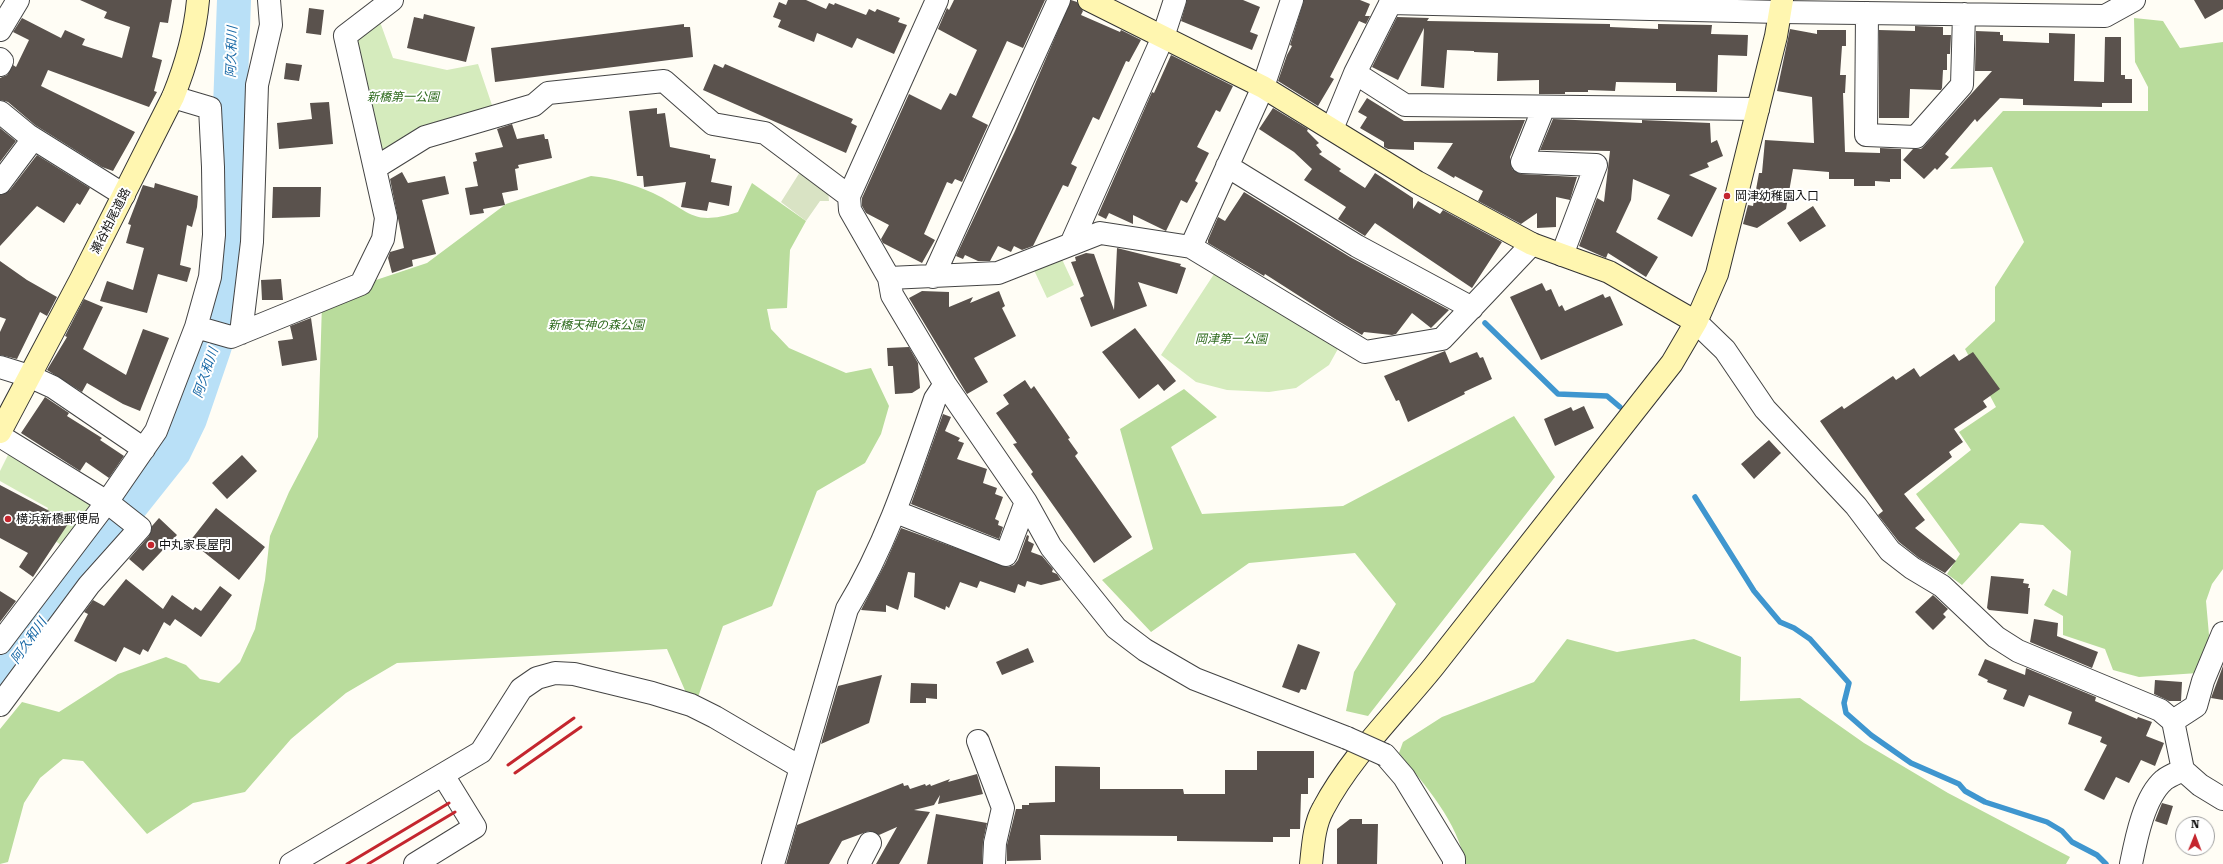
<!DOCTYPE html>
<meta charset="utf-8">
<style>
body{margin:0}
#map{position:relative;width:2223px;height:864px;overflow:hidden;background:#fffdf5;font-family:"Roboto Serif",serif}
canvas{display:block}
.north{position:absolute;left:2175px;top:816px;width:40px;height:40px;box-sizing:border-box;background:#fff;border:1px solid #a0a0a0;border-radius:50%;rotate:1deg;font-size:11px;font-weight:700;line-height:16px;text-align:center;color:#111}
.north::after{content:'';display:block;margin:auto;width:14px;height:18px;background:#c4262e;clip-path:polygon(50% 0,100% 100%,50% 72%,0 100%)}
</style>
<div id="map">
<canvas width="2223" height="864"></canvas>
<div class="north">N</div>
</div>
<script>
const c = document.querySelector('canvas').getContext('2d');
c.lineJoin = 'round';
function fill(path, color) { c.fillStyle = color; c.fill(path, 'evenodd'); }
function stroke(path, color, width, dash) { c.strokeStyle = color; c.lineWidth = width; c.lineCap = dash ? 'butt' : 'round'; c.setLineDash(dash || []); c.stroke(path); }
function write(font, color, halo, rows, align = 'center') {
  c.font = font + ' "Roboto Serif","Noto Sans JP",serif'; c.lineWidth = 4; c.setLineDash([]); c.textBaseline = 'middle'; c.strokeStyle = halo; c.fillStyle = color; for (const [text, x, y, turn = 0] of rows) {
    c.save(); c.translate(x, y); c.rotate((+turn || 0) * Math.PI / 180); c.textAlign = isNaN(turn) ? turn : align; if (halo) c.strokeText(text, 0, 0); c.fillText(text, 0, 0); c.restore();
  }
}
fill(new Path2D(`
 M 379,19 L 393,58 L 447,70 L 478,64 L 493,108 L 387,151 L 375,144 L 351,39 Z
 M 1060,255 L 1074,285 L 1047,298 L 1033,268 Z
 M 1216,271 L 1339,347 L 1329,365 L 1296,388 L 1269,392 L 1227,390 L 1196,382 L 1161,355 Z
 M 11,449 L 93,504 L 65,548 L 39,529 L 48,508 L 0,481 L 0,471 Z`), '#d5ebbd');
fill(new Path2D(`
 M 2134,18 L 2163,21 L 2180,48 L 2223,42 L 2223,569 L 2212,584 L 2206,601 L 2209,635 L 2206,653 L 2198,673 L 2139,677 L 2113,670 L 2105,649 L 2063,635 L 2063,616 L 2044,605 L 2053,589 L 2067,596 L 2071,551 L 2043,525 L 2020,523 L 1962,585 L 1947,574 L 1960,554 L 1916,494 L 1971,450 L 1959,432 L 1996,407 L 1965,349 L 1995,321 L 1995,287 L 2024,242 L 1992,167 L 1950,169 L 2003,111 L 2148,111 L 2148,87 L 2135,62 Z
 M 591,176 C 613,178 632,184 653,193 C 691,211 691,227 738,212 L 752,183 L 806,221 L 790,250 L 787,308 L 767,309 L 771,329 L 789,348 L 846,373 L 871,368 L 889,406 L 881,434 L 865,463 L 817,491 L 772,606 L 723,626 L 698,697 L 687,695 L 667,649 L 397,663 L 346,693 L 291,739 L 245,792 L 193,803 L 147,834 L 83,761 L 63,759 L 40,778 L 24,803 L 8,862 L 0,864 L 0,729 L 22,702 L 59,712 L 118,674 L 166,657 L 186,665 L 200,679 L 219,683 L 240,662 L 255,629 L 265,580 L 270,536 L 289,492 L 318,437 L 322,303 L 367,283 L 427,263 L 506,204 Z
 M 1184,389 L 1217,417 L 1171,447 L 1202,514 L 1343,506 L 1514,416 L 1555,477 L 1368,716 L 1346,711 L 1354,672 L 1396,604 L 1355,553 L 1249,563 L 1151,632 L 1102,580 L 1153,549 L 1120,429 Z
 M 1567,639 L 1617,652 L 1694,639 L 1741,657 L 1740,701 L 1800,698 L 1864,743 L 1948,793 L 2070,857 L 2066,864 L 1465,864 C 1459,823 1424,784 1399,753 L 1403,742 L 1442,717 L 1534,682 Z`), '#b9dc9c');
fill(new Path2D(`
 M 800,172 L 828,191 L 829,201 L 820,201 L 806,221 L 781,202 Z`), '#d9e3c4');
stroke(new Path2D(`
 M 1485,323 L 1558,394 L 1607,396 L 1620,407
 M 1695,497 L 1754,591 L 1780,622 L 1794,628 L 1810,639 L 1849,683 L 1844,703 L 1846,713 L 1871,735 L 1911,763 L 1959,784 L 1965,791 L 1985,802 L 2047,822 L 2062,831 L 2072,842 L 2097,855 L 2106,864`), '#3f96cf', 5.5);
stroke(new Path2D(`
 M 0,684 L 36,629 L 75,583 L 131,506 L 174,452 L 190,419 L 214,349 L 223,320 L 233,215 L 230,108 L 234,0`), '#b9e0f7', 34);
fill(new Path2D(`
 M 80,0 L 172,0 L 168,23 L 160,22 L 152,57 L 162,60 L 154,91 L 157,92 L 149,107 L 48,70 L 41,86 L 135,132 L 113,171 L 102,167 L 35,125 L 8,102 L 0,100 L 0,78 L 7,75 L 13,65 L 16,67 L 29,40 L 13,32 L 22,18 L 61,38 L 65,30 L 85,39 L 82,45 L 122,58 L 130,27 L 104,18 L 107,12 Z
 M 788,0 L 806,0 L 826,9 L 829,3 L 834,5 L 835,3 L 866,15 L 869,9 L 875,12 L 877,9 L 900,18 L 898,22 L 907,25 L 894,54 L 857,38 L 852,48 L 817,33 L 814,42 L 778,27 L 781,20 L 773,17 L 779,2 L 786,5 Z
 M 954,0 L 1045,0 L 1023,48 L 1007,41 L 972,117 L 988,125 L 962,182 L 955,179 L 952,184 L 947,182 L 924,234 L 935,240 L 922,263 L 883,243 L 881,239 L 889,225 L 866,213 L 862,206 L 862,198 L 909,94 L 941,110 L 950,93 L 956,96 L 977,50 L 938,29 L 947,8 L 949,10 Z
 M 1071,0 L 1077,2 L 1083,11 L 1081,15 L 1120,32 L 1121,30 L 1141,40 L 1129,62 L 1126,61 L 1099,120 L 1093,117 L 1071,164 L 1077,167 L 1068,187 L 1063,185 L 1033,246 L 1022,250 L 1014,246 L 1011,252 L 998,246 L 990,261 L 978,261 L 965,255 L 963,259 L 956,256 L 1015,131 Z
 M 1187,0 L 1243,0 L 1260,7 L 1250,32 L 1258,35 L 1252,50 L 1181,21 Z
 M 1304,0 L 1360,0 L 1370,4 L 1365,16 L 1370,16 L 1366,24 L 1359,21 L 1330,77 L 1334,79 L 1318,106 L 1278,81 L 1287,55 L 1292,46 L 1290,45 Z
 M 2194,0 L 2223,0 L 2223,9 L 2205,19 Z
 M 309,8 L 324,10 L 321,35 L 306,33 Z
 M 424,14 L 475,27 L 466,62 L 407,48 L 414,17 L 423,19 Z
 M 1397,17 L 1429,18 L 1427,21 L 1610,24 L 1610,27 L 1658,29 L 1658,24 L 1712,25 L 1711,34 L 1748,35 L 1747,56 L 1718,55 L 1717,92 L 1676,91 L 1676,83 L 1616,82 L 1615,91 L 1588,90 L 1588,92 L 1565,92 L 1565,94 L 1539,94 L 1539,80 L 1497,81 L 1498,53 L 1474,52 L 1474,51 L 1447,50 L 1444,88 L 1421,86 L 1424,28 L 1398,80 L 1372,67 Z
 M 684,24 L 684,27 L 690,27 L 693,57 L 495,82 L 491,48 Z
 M 1915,26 L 1943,27 L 1943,35 L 1951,35 L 1950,54 L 1947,54 L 1947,70 L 1943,70 L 1942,88 L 1941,90 L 1910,89 L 1909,118 L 1879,118 L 1879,30 L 1915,31 Z
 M 1790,29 L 1817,34 L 1817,30 L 1846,30 L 1846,46 L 1842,46 L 1840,75 L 1846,75 L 1845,93 L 1843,93 L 1845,152 L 1880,153 L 1880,148 L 1901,149 L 1901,179 L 1890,179 L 1890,182 L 1875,181 L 1875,186 L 1854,186 L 1854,179 L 1829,179 L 1829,172 L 1793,169 L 1786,209 L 1757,228 L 1743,224 L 1748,205 L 1753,206 L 1759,173 L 1762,173 L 1765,140 L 1814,143 L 1812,97 L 1777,91 Z
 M 1976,31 L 2000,32 L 2000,35 L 2003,35 L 2003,41 L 2049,43 L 2049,33 L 2075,34 L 2074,81 L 2104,82 L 2105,37 L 2121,37 L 2121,75 L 2125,75 L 2125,79 L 2132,79 L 2132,103 L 2102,103 L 2102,107 L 2023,105 L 2023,99 L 2000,98 L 1977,122 L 1975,119 L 1945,154 L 1949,157 L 1937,170 L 1935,168 L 1924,179 L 1903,160 L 1913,149 L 1921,149 L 1925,145 L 1992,71 L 1975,71 Z
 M 1171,55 L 1233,86 L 1220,112 L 1216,110 L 1197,147 L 1209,153 L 1195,181 L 1198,183 L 1187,203 L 1181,200 L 1166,231 L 1133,215 L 1133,224 L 1109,213 L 1106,219 L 1098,215 L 1152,92 L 1154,93 Z
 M 286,63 L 302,65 L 299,81 L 284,79 Z
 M 714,64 L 723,68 L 725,64 L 853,119 L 851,123 L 857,126 L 846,153 L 703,90 Z
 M 1367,98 L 1404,121 L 1525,120 L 1510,157 L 1512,169 L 1521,174 L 1577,177 L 1570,200 L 1556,197 L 1556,227 L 1537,228 L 1537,213 L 1521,224 L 1478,201 L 1483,191 L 1455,176 L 1454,178 L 1437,168 L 1453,143 L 1414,142 L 1414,150 L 1388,149 L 1384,147 L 1384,142 L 1360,128 L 1367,117 L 1358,112 Z
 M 329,102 L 333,144 L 279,149 L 277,123 L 312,119 L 310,103 Z
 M 657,108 L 657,114 L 665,113 L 670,147 L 710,155 L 710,158 L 716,159 L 711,182 L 732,186 L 729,206 L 709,202 L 707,211 L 681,207 L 686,182 L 644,187 L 643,176 L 637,176 L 629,111 Z
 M 1273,108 L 1308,129 L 1307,131 L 1319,143 L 1316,145 L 1322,152 L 1319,154 L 1341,169 L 1339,171 L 1365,188 L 1375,173 L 1413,198 L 1413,209 L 1418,201 L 1440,214 L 1443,210 L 1502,242 L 1472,288 L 1375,223 L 1365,236 L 1338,219 L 1346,207 L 1304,180 L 1312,169 L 1294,152 L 1259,129 Z
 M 1553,119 L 1642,123 L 1642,120 L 1710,123 L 1711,143 L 1717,140 L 1723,156 L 1707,163 L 1709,167 L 1689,175 L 1717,188 L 1692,237 L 1657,219 L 1670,195 L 1633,179 L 1631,200 L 1616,232 L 1658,257 L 1646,277 L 1608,253 L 1606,258 L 1579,246 L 1597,198 L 1604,202 L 1610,151 L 1540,150 Z
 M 512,124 L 517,139 L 544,134 L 545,139 L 548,139 L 552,158 L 518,165 L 519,168 L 515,169 L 518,190 L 502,193 L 505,205 L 483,209 L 484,213 L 470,215 L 465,188 L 478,186 L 473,162 L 477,161 L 475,153 L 503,147 L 497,129 Z
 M 0,128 L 16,141 L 0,162 Z
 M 37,155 L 90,188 L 80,205 L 77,203 L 64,223 L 37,206 L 0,246 L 0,195 L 10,190 Z
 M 402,172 L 408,183 L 445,176 L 449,194 L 422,200 L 436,254 L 412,260 L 413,266 L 392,273 L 388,258 L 390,252 L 404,248 L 390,179 Z
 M 155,183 L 198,196 L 197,207 L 192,227 L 187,225 L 180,265 L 191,268 L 187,282 L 158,274 L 147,313 L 100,301 L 107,281 L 133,290 L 144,248 L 126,243 L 131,225 L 128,224 L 143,185 L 154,188 Z
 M 273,187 L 321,187 L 320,217 L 272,218 Z
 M 1244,192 L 1350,257 L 1449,310 L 1431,328 L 1412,313 L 1396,334 L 1392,335 L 1364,332 L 1362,335 L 1335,319 L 1265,274 L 1264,276 L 1208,243 L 1208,240 L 1218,217 L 1225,221 Z
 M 1813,206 L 1826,226 L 1800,242 L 1787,223 Z
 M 1117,248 L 1181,264 L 1180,266 L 1186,268 L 1177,294 L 1138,282 L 1147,306 L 1091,327 L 1080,298 L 1084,296 L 1071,262 L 1076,261 L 1075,257 L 1086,253 L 1094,254 L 1114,310 Z
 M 0,261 L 27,280 L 57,297 L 47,316 L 40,312 L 17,359 L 0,355 L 0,332 L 6,319 L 0,317 Z
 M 281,279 L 283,300 L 262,300 L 261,280 Z
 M 1542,283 L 1546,291 L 1551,289 L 1559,307 L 1562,305 L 1565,311 L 1603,294 L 1605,298 L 1610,296 L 1623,325 L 1541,360 L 1510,297 Z
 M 922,291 L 949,292 L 949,307 L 973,297 L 970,303 L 999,291 L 1005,306 L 1002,308 L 1016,336 L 974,358 L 988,382 L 967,394 L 909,298 Z
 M 84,299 L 103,307 L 83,349 L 126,375 L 143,329 L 169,338 L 140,411 L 123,404 L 87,383 L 82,392 L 47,370 L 67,337 L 65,336 Z
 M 311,318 L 317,360 L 282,366 L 278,341 L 293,339 L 290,326 Z
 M 1135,328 L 1176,381 L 1164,391 L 1158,384 L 1139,399 L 1102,352 Z
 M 909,347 L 918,363 L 920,388 L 912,393 L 895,394 L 893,366 L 888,366 L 887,348 Z
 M 1445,351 L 1450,363 L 1477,352 L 1480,358 L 1483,357 L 1492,379 L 1464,392 L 1465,394 L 1408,422 L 1399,400 L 1396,401 L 1384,376 Z
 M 1973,352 L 2000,389 L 1983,401 L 1987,407 L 1954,429 L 1963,442 L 1949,452 L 1952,457 L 1904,494 L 1925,520 L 1915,528 L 1956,561 L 1945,573 L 1919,558 L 1899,542 L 1878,515 L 1883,511 L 1820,421 L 1842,406 L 1844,409 L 1893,376 L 1896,380 L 1914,368 L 1920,377 L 1954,354 L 1959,361 Z
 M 1025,380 L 1031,389 L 1034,386 L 1070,438 L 1068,439 L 1078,453 L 1075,456 L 1132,537 L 1094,563 L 1031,474 L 1033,472 L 1013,444 L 1017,443 L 996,413 L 1009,404 L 1003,395 Z
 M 45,397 L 69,413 L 67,416 L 102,438 L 100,440 L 124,456 L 109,478 L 86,462 L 80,471 L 21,433 Z
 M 1584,406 L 1594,428 L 1555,446 L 1544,419 L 1571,407 L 1573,411 Z
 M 943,414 L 951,417 L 945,431 L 960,438 L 958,441 L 964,443 L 957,459 L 987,469 L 983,483 L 997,488 L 995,494 L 1003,497 L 995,519 L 999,521 L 998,525 L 1003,527 L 999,539 L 911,504 Z
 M 1769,440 L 1781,453 L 1754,479 L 1741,464 Z
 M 242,455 L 257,471 L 227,499 L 212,483 Z
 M 0,485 L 57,515 L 58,513 L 70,521 L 33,577 L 19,567 L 28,553 L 0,538 Z
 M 216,508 L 265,547 L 239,580 L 190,541 Z
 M 159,518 L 177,535 L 143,571 L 129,559 L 149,536 L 152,526 Z
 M 901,528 L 1008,567 L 1014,565 L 1018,560 L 1027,535 L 1029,536 L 1028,541 L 1034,544 L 1031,552 L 1042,556 L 1053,569 L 1052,572 L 1057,574 L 1061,580 L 1041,585 L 1027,581 L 1025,587 L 1018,584 L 1015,593 L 980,581 L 977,588 L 960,582 L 949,608 L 946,606 L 945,610 L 914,597 L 915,573 L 908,572 L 898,610 L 886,605 L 886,612 L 861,610 L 885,564 Z
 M 1991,576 L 2024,579 L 2023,583 L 2029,584 L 2028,588 L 2030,588 L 2028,614 L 1989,610 L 1987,608 Z
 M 126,579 L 163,609 L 172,595 L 193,610 L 195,607 L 201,611 L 220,586 L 232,595 L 201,637 L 175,619 L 170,626 L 164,622 L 148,652 L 143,649 L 140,655 L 124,647 L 116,662 L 74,641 L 88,614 L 84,612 L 93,600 L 104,606 Z
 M 0,591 L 16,601 L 0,622 Z
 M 1933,595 L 1948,609 L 1943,614 L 1946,617 L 1933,630 L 1915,612 Z
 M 2034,619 L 2058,623 L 2057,636 L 2098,652 L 2092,668 L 2030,642 Z
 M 1298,644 L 1320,652 L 1306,690 L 1301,689 L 1299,693 L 1282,687 Z
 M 1028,648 L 1034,662 L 1002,675 L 996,662 Z
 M 1985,659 L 2025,675 L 2026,668 L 2096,697 L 2095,701 L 2137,719 L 2138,717 L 2152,722 L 2146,736 L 2164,743 L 2155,766 L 2141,760 L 2129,783 L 2116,777 L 2104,800 L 2084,790 L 2107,745 L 2100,742 L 2102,737 L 2068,724 L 2072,712 L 2029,695 L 2024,707 L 2003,699 L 2007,690 L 1987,682 L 1988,680 L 1978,675 Z
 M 2223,666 L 2223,700 L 2211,698 Z
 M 882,675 L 869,723 L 821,744 L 838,686 Z
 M 2155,680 L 2182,682 L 2181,701 L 2169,701 L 2154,694 Z
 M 911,683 L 937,684 L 937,699 L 926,698 L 926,703 L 910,703 Z
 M 1257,751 L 1314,751 L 1314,778 L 1308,778 L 1308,794 L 1301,794 L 1300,829 L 1290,829 L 1290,837 L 1273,837 L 1273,842 L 1177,841 L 1177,836 L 1040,835 L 1041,860 L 1007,861 L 1007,845 L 1016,809 L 1022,809 L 1022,805 L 1029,805 L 1029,803 L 1055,802 L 1055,766 L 1100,767 L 1100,789 L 1183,789 L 1184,794 L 1225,794 L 1225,770 L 1257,770 Z
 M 977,774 L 983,794 L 938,804 L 940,795 L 934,805 L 914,810 L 930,812 L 899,864 L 876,864 L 897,827 L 879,835 L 869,831 L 842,841 L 829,864 L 786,864 L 797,825 L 903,783 L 904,786 L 908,785 L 910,789 L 925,784 L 926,786 L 930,784 L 931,786 L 950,779 L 948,782 Z
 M 2162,803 L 2173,806 L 2167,825 L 2155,821 Z
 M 936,814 L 987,823 L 983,842 L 982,864 L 927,864 Z
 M 1350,819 L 1362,819 L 1362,824 L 1378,824 L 1377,864 L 1337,864 L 1337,829 Z`), '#5a524d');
const street = new Path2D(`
 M 937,0 L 849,196 L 850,210 L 889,278 L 892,295 L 945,384 L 1026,502 L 1051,547 L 1116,628 L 1145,650 L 1195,679 L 1347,738
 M 1390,3 L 1780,12 L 2105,16 L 2134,0
 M 1867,13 L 1866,135 L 1916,137 L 1962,85 L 1964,14
 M 0,30 L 18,0
 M 0,59 L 2,61 L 0,65
 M 1355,73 L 1405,105 L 1758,109
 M 1544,107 L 1522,162 L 1596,165 L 1562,255
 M 0,112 L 28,135 L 124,195
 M 1332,129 L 1355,73 L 1392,0
 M 1227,166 L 1357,246 L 1472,308
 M 375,168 L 425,137 L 534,105 L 548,93 L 664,81 L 713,124 L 765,133 L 849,196
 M 0,183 L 33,139
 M 1071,244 L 1163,37 L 1175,0
 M 1191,247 L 1263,87 L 1292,0
 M 933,277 L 1059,0
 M 889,278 L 998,273 L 1100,233 L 1191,247 L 1365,352 L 1442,339 L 1532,244
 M 1696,322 L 1725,350 L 1765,409 L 1856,506 L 1890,551 L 1912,568 L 1942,586 L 1996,637 L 2018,651 L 2160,710 L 2173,721 L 2183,770 L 2200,785 L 2223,799
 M 196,327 L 231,337 L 361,284 L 383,239 L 386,218 L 345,36 L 392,0
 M 241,333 L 252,242 L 257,85 L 271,25 L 269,0
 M 0,367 L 29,376 L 53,387 L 144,449
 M 0,436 L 107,502 L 140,528 L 89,585 L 0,705
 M 896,512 L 1006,555 L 1026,502
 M 0,643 L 107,502 L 156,431 L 196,327 L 210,277 L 214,235 L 213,167 L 210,108 L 173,97
 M 2173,721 L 2196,706 L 2203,681 L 2223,633
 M 978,741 L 1003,808 L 995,843 L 994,864
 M 1385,755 L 1404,777 L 1454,859 L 1454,864
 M 291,864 L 481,752 L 521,689 L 537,678 L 555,673 L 574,674 L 652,693 L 691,705 L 715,717 L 800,767
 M 415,864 L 475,827 L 443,775
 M 773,864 L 847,609 C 887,543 910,471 935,399 L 945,384
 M 859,864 L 870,843
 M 2131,864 C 2136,839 2144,797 2164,780 C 2169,776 2177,773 2183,770`);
const secondary = new Path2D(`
 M 1089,0 L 1263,87 L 1417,182 L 1532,244 L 1609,272 L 1696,322
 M 0,432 L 81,279 L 173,97 C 186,65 195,34 198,0
 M 1311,864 C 1313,846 1314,825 1323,809 C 1351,756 1397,712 1434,666 C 1513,565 1592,464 1672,363 L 1696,322 L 1717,274 L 1776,36 L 1782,0`);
stroke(street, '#444', 24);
stroke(secondary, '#333', 24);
stroke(street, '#fff', 22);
stroke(secondary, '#fff6b0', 22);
stroke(new Path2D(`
 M 508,765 L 574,718
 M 515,773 L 581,727
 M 347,864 L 449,803
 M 368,864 L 455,812`), '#c4262e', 3);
const streetBridge = new Path2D(`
 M 1347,738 L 1385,755`);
stroke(streetBridge, '#444', 24, []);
stroke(streetBridge, '#fff', 22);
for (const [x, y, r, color] of [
 [1727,196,4,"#c4262e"],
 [8,519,4,"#c4262e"],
 [151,545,4,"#c4262e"]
]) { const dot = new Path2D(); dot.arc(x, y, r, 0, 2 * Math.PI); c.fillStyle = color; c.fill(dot); stroke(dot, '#fff', 1.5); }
write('italic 12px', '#2f6b1f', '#fff', [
 ["新橋第一公園",403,97],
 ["新橋天神の森公園",596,325],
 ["岡津第一公園",1231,339]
]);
write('12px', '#111', '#fff', [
 ["岡津幼稚園入口",1735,196],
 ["横浜新橋郵便局",16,519],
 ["中丸家長屋門",159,545]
], 'left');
write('12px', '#111', '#fff', [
 ["瀬谷柏尾道路",111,221,-63]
]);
write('italic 13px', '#1768a6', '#fff', [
 ["阿久和川",232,52,-88],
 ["阿久和川",206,373,-71],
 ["阿久和川",29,641,-55]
]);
</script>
